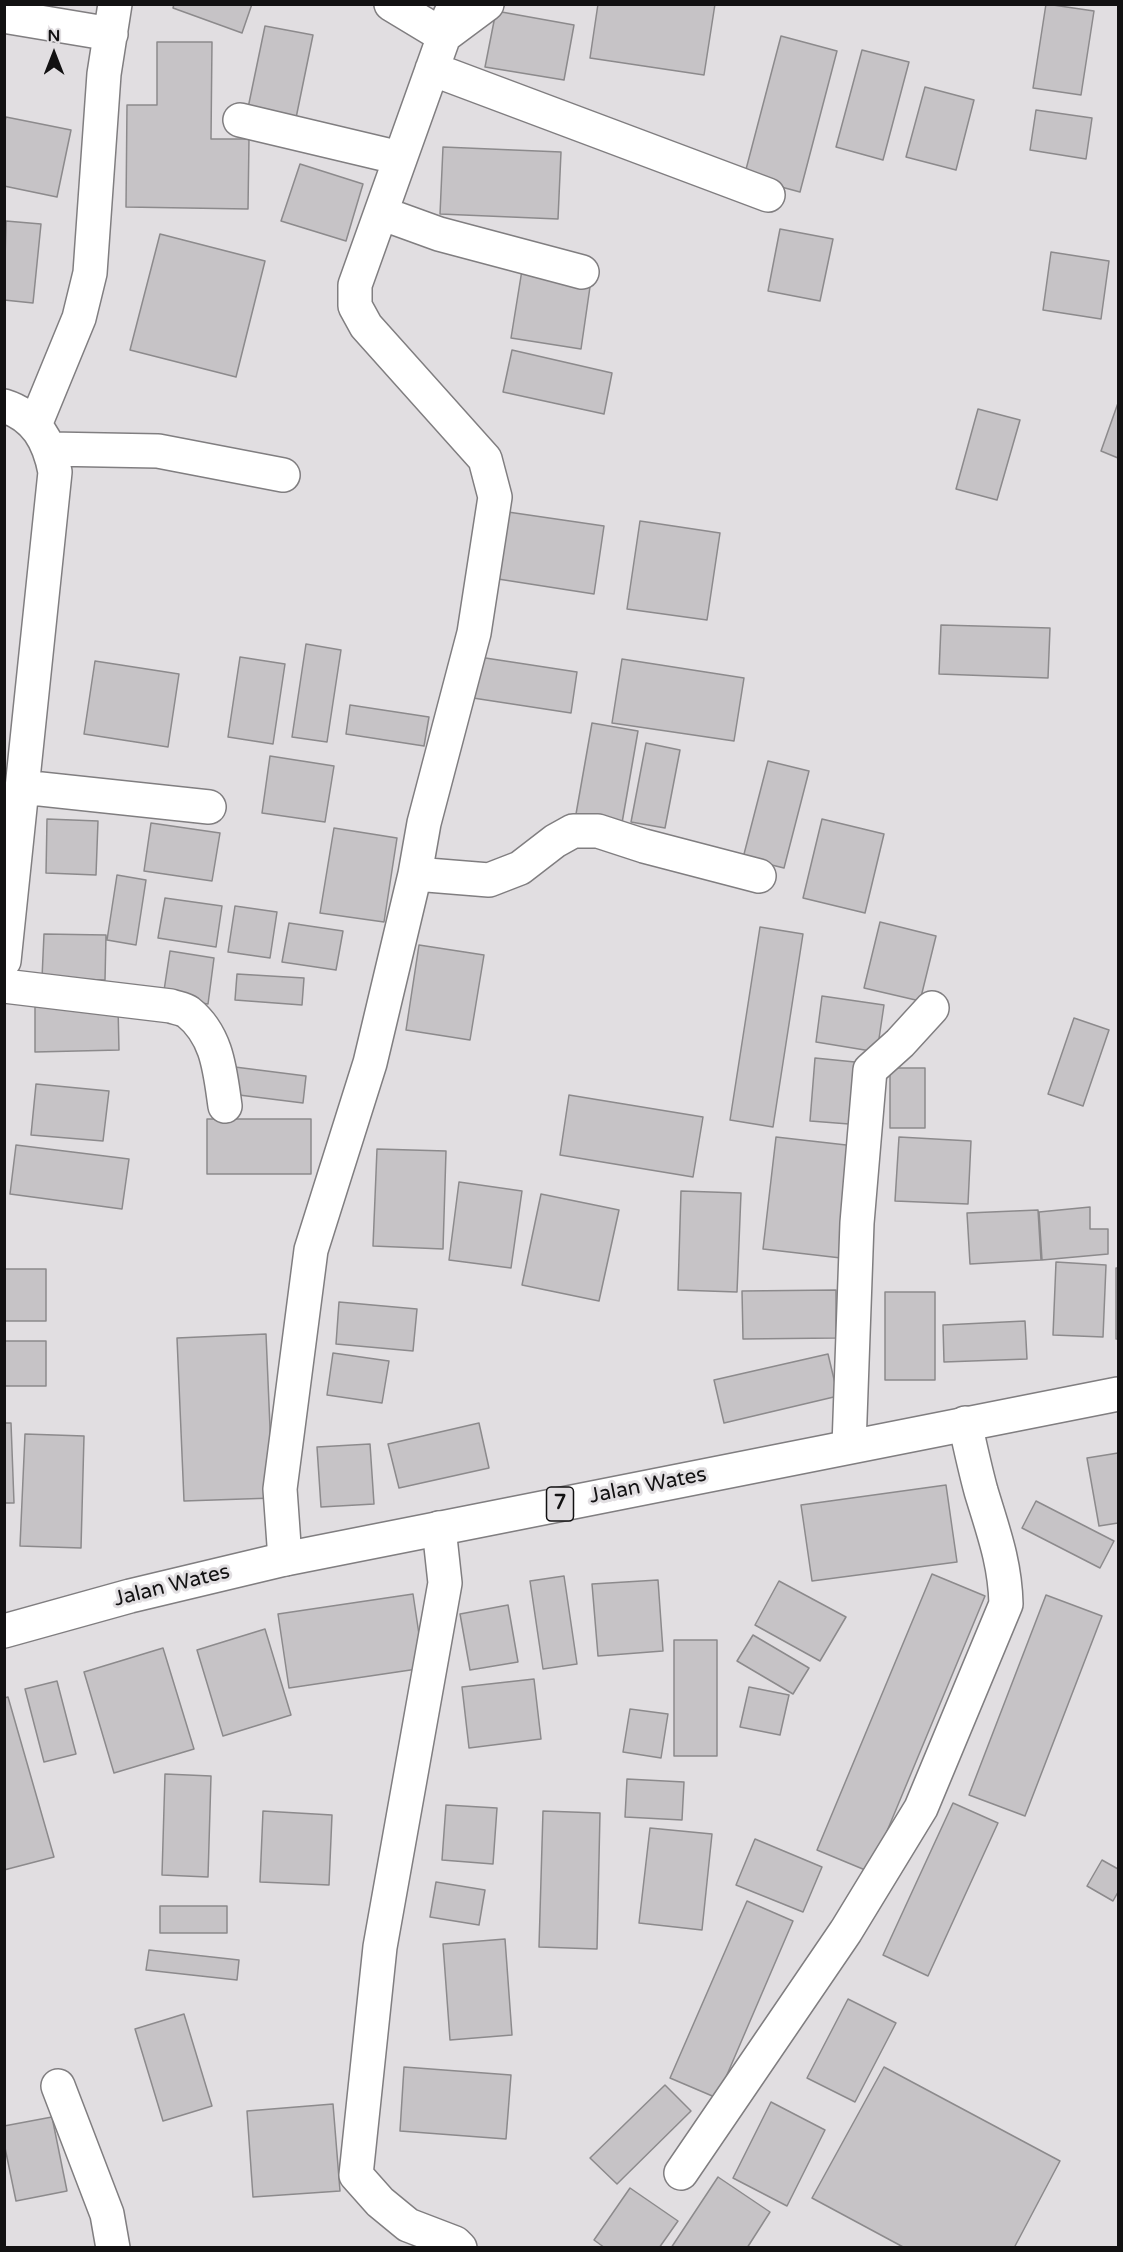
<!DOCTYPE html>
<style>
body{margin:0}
#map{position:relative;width:1123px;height:2252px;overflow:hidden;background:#e1dee1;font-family:"Varela Round",sans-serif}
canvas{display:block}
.frame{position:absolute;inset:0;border:6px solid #121112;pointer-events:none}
.north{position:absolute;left:24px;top:24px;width:60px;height:60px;-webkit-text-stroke:4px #e1dee1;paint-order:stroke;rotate:0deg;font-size:16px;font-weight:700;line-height:24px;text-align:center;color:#121112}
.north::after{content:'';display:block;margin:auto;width:21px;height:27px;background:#121112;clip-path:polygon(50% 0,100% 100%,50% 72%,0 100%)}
</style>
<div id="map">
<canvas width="1123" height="2252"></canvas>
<div class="frame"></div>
<div class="north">N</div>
</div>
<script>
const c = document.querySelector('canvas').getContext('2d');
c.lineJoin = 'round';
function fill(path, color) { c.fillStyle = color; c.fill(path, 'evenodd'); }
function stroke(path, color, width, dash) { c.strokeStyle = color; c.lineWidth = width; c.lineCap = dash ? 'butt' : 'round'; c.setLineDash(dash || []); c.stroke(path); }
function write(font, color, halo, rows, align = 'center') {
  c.font = font + ' "Varela Round",sans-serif'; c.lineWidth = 6; c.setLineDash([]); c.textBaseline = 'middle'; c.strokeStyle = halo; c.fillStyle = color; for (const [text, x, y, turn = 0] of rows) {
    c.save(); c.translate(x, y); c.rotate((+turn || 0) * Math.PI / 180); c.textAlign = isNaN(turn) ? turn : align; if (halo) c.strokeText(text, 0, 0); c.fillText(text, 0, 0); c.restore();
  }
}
const building = new Path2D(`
 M 174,4 L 252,4 L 242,33 L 173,8 Z
 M 598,4 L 715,4 L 704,75 L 590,58 Z
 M 1046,4 L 1094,11 L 1081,95 L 1033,88 Z
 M 496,11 L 574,25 L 564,80 L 485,67 Z
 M 265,26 L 313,35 L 296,118 L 248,108 Z
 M 781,36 L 837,51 L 800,192 L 744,177 Z
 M 157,42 L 212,42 L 211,139 L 249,139 L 248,209 L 126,207 L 127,105 L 157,105 Z
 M 862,50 L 909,62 L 883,160 L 836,147 Z
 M 925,87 L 974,100 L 956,170 L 906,157 Z
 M 1036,110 L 1092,118 L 1086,159 L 1030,150 Z
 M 6,117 L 71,130 L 57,197 L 4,186 L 4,125 Z
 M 443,147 L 561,152 L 558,219 L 440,214 Z
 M 300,164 L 363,184 L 346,241 L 281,221 Z
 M 6,221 L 41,224 L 33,303 L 4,300 Z
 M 780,229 L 833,239 L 820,301 L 768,291 Z
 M 160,234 L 265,261 L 236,377 L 130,350 Z
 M 1051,252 L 1109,261 L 1101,319 L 1043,310 Z
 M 522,270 L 591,280 L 581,349 L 511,338 Z
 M 512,350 L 612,373 L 604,414 L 503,392 Z
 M 1118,403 L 1118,458 L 1101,451 Z
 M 978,409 L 1020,420 L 997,500 L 956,489 Z
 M 508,512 L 604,526 L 594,594 L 498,579 Z
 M 640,521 L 720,533 L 707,620 L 627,609 Z
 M 941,625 L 1050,628 L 1048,678 L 939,674 Z
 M 306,644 L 341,650 L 327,742 L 292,737 Z
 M 240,657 L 285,664 L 273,744 L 228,737 Z
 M 479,657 L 577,672 L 571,713 L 473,698 Z
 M 622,659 L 744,678 L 734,741 L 612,723 Z
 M 95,661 L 179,674 L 168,747 L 84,734 Z
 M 350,705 L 429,717 L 424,746 L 346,734 Z
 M 592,723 L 638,731 L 622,823 L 576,814 Z
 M 646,743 L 680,750 L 665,828 L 631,822 Z
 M 270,756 L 334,766 L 325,822 L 262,813 Z
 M 768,761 L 809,771 L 784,868 L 743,858 Z
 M 47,819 L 98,821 L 96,875 L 46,873 Z
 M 822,819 L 884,834 L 865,913 L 803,898 Z
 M 151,823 L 220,833 L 212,881 L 144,871 Z
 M 334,828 L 397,838 L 384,922 L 320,913 Z
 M 117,875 L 146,880 L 136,945 L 107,940 Z
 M 165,898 L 222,906 L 216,947 L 158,938 Z
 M 235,906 L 277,912 L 270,958 L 228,952 Z
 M 880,922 L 936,936 L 920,1001 L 864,988 Z
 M 289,923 L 343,931 L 336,970 L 282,962 Z
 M 760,927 L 803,934 L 773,1127 L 730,1120 Z
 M 44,934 L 106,935 L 105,980 L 42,978 Z
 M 419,945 L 484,955 L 470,1040 L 406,1030 Z
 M 170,951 L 214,958 L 208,1004 L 163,997 Z
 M 237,974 L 304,978 L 302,1005 L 235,1000 Z
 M 822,996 L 884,1005 L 877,1052 L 816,1042 Z
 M 118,1006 L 119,1050 L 35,1052 L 35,1007 Z
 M 1074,1018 L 1109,1030 L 1083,1106 L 1048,1094 Z
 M 815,1058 L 855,1062 L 849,1124 L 810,1121 Z
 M 227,1066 L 306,1076 L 303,1103 L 223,1093 Z
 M 890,1068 L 925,1068 L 925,1128 L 890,1128 Z
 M 36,1084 L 109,1091 L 103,1141 L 31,1135 Z
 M 569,1095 L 703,1117 L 693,1177 L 560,1155 Z
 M 207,1119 L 311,1119 L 311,1174 L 207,1174 Z
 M 776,1137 L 855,1146 L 841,1258 L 763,1249 Z
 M 899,1137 L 971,1141 L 968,1204 L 895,1201 Z
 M 16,1145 L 129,1159 L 122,1209 L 10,1194 Z
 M 377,1149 L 446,1151 L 443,1249 L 373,1246 Z
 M 459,1182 L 522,1191 L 511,1268 L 449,1260 Z
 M 681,1191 L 741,1193 L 737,1292 L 678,1290 Z
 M 541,1194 L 619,1210 L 599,1301 L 522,1285 Z
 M 1090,1207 L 1090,1229 L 1108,1229 L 1108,1254 L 1042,1260 L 1039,1212 Z
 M 1038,1210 L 1041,1260 L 970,1264 L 967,1213 Z
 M 1056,1262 L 1106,1265 L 1103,1337 L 1053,1335 Z
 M 1116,1268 L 1118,1268 L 1118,1339 L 1116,1339 Z
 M 4,1269 L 46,1269 L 46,1321 L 4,1321 Z
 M 836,1290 L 836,1338 L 743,1339 L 742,1291 Z
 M 885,1292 L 935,1292 L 935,1380 L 885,1380 Z
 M 339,1302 L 417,1309 L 413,1351 L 336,1344 Z
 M 1025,1321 L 1027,1359 L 944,1362 L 943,1325 Z
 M 266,1334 L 273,1498 L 184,1501 L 177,1338 Z
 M 4,1341 L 46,1341 L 46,1386 L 4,1386 Z
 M 333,1353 L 389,1361 L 382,1403 L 327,1395 Z
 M 828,1354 L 838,1396 L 724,1423 L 714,1380 Z
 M 4,1423 L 11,1423 L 14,1503 L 4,1503 Z
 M 479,1423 L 489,1468 L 399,1488 L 388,1444 Z
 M 25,1434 L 84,1436 L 81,1548 L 20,1546 Z
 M 370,1444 L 374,1504 L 321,1507 L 317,1447 Z
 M 1118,1453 L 1118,1523 L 1099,1526 L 1087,1458 Z
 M 946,1485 L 957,1562 L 812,1581 L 801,1505 Z
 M 1036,1501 L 1114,1541 L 1100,1568 L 1022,1528 Z
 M 932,1574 L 985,1596 L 870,1872 L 817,1850 Z
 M 564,1576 L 577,1664 L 543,1669 L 530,1581 Z
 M 658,1580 L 663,1651 L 598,1656 L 592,1584 Z
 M 779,1581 L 846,1617 L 820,1661 L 755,1625 Z
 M 413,1594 L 424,1668 L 289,1688 L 278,1614 Z
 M 1046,1595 L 1102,1616 L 1025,1816 L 969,1795 Z
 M 508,1605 L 518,1662 L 470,1670 L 460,1614 Z
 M 265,1629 L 291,1715 L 223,1736 L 197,1650 Z
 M 753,1635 L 809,1668 L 793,1694 L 737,1661 Z
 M 674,1640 L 717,1640 L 717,1756 L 674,1756 Z
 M 163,1648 L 194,1749 L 114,1773 L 84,1672 Z
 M 534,1679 L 541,1739 L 469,1748 L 462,1687 Z
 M 57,1681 L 76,1754 L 44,1762 L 25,1689 Z
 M 749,1687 L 789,1695 L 780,1735 L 740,1727 Z
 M 8,1697 L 54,1857 L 4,1870 L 4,1698 Z
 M 630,1709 L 668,1714 L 661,1758 L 623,1752 Z
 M 165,1774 L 211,1776 L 208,1877 L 162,1875 Z
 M 627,1779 L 684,1782 L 682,1820 L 625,1817 Z
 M 953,1803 L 998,1823 L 928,1976 L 883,1955 Z
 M 446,1805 L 497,1808 L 493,1864 L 442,1860 Z
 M 263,1811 L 332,1815 L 329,1885 L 260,1882 Z
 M 543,1811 L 600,1813 L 597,1949 L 539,1947 Z
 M 650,1828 L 712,1834 L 702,1930 L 639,1923 Z
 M 755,1839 L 822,1867 L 803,1912 L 736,1885 Z
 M 1102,1860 L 1118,1869 L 1118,1892 L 1113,1901 L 1087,1886 Z
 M 436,1882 L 485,1890 L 479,1925 L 430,1917 Z
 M 747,1901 L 793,1921 L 717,2098 L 670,2078 Z
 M 160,1906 L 227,1906 L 227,1933 L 160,1933 Z
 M 505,1939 L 512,2035 L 450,2040 L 443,1944 Z
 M 149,1950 L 239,1960 L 237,1980 L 146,1970 Z
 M 848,1999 L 896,2023 L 855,2102 L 807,2078 Z
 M 184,2014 L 212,2106 L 163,2121 L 135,2029 Z
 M 404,2067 L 511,2075 L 506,2139 L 400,2131 Z
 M 884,2067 L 1060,2161 L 1014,2248 L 905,2248 L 812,2198 Z
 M 665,2085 L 691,2111 L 617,2184 L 590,2158 Z
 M 771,2102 L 825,2130 L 787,2206 L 733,2178 Z
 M 333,2104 L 340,2191 L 253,2197 L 247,2111 Z
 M 52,2117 L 67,2191 L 16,2201 L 4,2143 L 4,2126 Z
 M 718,2177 L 770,2212 L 747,2248 L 671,2248 Z
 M 630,2188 L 678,2221 L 659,2248 L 605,2248 L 594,2240 Z`);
fill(building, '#c6c3c6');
stroke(building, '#8c8a8c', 1.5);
const minor = new Path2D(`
 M 391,4 L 444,36 L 450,15
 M 9,17 L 111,34
 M 432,69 L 768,195
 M 240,120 L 400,158
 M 381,213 L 439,234 L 582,272
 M 4,406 C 36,416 49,441 55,472 L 4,961
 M 35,425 L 79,318 L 90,273 L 104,74 L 115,4
 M 50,449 L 158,451 L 283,475
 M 22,787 L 209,807
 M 415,874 L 489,880 L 520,868 L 555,841 L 573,831 L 598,831 L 644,846 L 759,876
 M 4,986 L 171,1006 C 176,1008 184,1009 188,1012 C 218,1036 220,1072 225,1106
 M 849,1446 L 857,1223 L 870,1070 L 900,1043 L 932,1008
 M 439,1528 L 445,1583 L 380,1947 L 356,2175 L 380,2202 L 408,2225 L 455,2243 L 460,2248
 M 285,1559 L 280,1489 L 311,1250 L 370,1063 L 415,874 L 424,823 L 474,633 L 495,497 L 485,459 L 366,326 L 355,306 L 355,285 L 444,36 L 487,4
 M 58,2086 L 107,2214 L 113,2248
 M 681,2173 L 846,1931 L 921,1808 L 1006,1604 C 1005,1562 993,1531 981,1491 C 975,1469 970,1446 965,1423`);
const highway = new Path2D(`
 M 4,1631 L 130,1596 L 285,1559 L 1118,1394`);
stroke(minor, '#807e80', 36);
stroke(highway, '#807e80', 36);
stroke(minor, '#fff', 33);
stroke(highway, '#fff', 33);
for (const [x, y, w] of [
 [560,1504,27]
]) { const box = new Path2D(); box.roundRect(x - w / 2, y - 17, w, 34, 4.5); c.fillStyle = '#e1dee1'; c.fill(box); stroke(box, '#121112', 1.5); }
write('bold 20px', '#121112', null, [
 ["7",560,1504]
]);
write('21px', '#121112', '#e1dee1', [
 ["Jalan Wates",648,1486,-11],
 ["Jalan Wates",172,1586,-14]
]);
</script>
